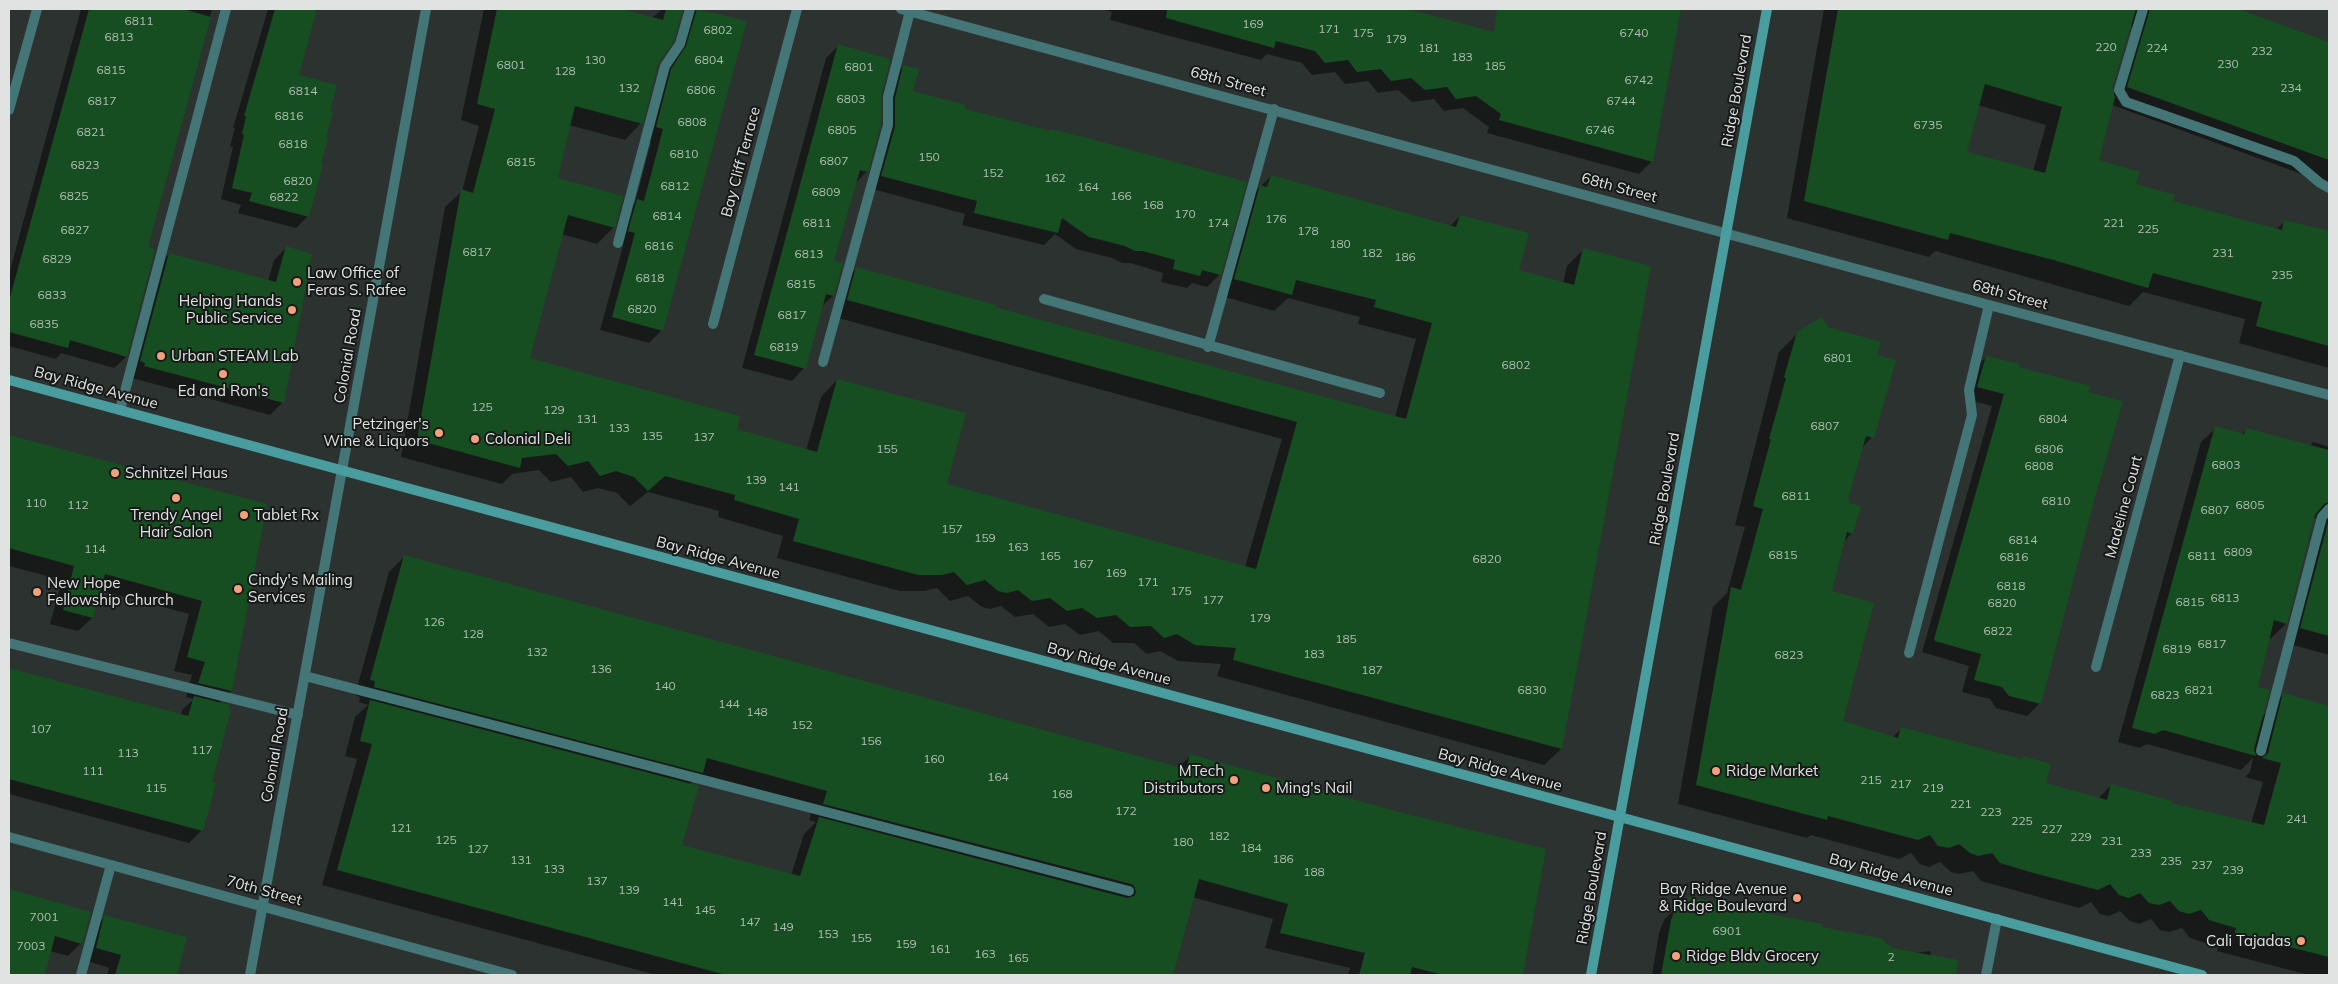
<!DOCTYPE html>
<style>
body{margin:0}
#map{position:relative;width:2338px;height:984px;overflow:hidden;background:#2c3230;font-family:Mulish,sans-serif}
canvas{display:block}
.frame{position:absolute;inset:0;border:10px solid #e0e3e2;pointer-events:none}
</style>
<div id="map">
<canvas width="2338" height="984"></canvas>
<div class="frame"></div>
</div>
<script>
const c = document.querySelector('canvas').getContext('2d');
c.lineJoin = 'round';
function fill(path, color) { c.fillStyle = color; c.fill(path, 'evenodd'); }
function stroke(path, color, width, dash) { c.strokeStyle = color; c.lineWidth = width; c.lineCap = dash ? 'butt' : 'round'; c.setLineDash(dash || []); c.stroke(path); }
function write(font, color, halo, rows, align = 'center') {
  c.font = font + ' Mulish,sans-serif'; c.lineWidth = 4; c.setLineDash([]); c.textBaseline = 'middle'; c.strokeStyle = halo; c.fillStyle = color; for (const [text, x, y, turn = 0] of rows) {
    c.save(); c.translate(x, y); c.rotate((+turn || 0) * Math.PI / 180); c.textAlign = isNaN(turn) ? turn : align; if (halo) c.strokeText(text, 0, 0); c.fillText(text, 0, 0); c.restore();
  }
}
fill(new Path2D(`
 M 81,9 L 212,9 L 147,248 L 154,250 L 126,357 L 114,368 L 61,353 L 56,359 L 9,346 L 9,274 Z
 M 268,9 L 319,9 L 315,13 L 297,76 L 328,112 L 308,216 L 296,228 L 238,213 L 241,205 L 221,199 L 233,147 L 230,146 L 235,128 L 233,128 Z
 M 484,9 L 617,9 L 652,18 L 662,9 L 682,9 L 673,41 L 657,64 L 641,123 L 625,140 L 569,125 L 556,179 L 614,227 L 597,244 L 561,234 L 528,359 L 735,429 L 806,451 L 821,397 L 837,380 L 946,485 L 1245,567 L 1282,439 L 831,316 L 840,285 L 857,268 L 993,308 L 1395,417 L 1416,339 L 1358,324 L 1360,317 L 1288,298 L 1274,311 L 1218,295 L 1244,203 L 1271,176 L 1450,226 L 1460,216 L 1517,271 L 1563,283 L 1567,266 L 1584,249 L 1561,749 L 1544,765 L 1217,676 L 1221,664 L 1178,661 L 1160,651 L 1147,654 L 1134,643 L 1113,643 L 1099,631 L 1080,635 L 1065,624 L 1049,627 L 1033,614 L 1015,617 L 1001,606 L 990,609 L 982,607 L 968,596 L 950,601 L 937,588 L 924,591 L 900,591 L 777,558 L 783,536 L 718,517 L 719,511 L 648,492 L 630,506 L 617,493 L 598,488 L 583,492 L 571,477 L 551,482 L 539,470 L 512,474 L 502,484 L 401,457 L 445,207 L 462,191 L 479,126 L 461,120 Z
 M 697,9 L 662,330 L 649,343 L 600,330 L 623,246 L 616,244 L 624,214 L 635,203 L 651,142 L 644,140 L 684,22 Z
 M 1101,9 L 1403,9 L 1535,45 L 1545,9 L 1680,9 L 1652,161 L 1639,174 L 1487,133 L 1489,127 L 1463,108 L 1444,111 L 1434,99 L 1412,102 L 1398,90 L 1378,93 L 1368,81 L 1345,84 L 1335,72 L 1312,75 L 1302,63 L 1267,54 L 1261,60 L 1110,20 L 1112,12 Z
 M 1824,9 L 2235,9 L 2329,43 L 2329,184 L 2112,105 L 2097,161 L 2135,185 L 2171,202 L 2276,230 L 2285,221 L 2329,233 L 2329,368 L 2239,343 L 2245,319 L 2143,292 L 2129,306 L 1935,251 L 1929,257 L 1787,218 ZM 2131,22 L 2132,29 L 2113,95 L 2111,88 ZM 1978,105 L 2046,125 L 2033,171 L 1966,153 Z
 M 838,46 L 867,171 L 855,184 L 833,262 L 833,296 L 821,307 L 804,368 L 792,381 L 742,368 L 826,58 Z
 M 904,66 L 911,92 L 963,110 L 1050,132 L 1052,130 L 1220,274 L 1207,287 L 1192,283 L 1187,288 L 1161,282 L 1163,273 L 1130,263 L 1122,263 L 1112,258 L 1076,249 L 1055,234 L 1044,245 L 962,225 L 965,214 L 869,188 L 883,140 L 883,111 L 891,79 Z
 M 286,248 L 282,403 L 270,415 L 132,378 L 156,267 L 169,254 L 268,281 L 274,260 Z
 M 1827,328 L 1876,356 L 1872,437 L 1861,449 L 1846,500 L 1852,533 L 1843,542 L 1831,592 L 1841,722 L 1893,737 L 1902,728 L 2044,784 L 2098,799 L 2111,785 L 2170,804 L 2251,824 L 2263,782 L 2245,777 L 2250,772 L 2253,758 L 2241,770 L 2147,744 L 2139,748 L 2118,742 L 2201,442 L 2216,428 L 2241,435 L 2246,429 L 2310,446 L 2313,442 L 2329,447 L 2329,655 L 2286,643 L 2318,518 L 2313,518 L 2286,624 L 2271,638 L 2269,638 L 2256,688 L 2262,717 L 2283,695 L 2329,707 L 2329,975 L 2309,975 L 2217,951 L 2218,947 L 2190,938 L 2182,928 L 2169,932 L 2160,930 L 2151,919 L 2139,924 L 2130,921 L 2120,911 L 2109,916 L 2100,914 L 2091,902 L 2079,908 L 1981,881 L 1973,871 L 1959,874 L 1951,872 L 1940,862 L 1929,867 L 1920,864 L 1911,853 L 1899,859 L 1811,835 L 1807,838 L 1678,804 L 1713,607 L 1727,593 L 1745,527 L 1735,525 L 1779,352 L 1798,333 Z
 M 1986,357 L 2087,393 L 2094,496 L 2040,703 L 2027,716 L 1996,708 L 1990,699 L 1962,692 L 1969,666 L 1922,652 L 1992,406 L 1965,399 L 1973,370 Z
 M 9,436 L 265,505 L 231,691 L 218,704 L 210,783 L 202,830 L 189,843 L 9,794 L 9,669 L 181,715 L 182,710 L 194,699 L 186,697 L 192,675 L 174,671 L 189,614 L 99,590 L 92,618 L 78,631 L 50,624 L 62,580 L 9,566 Z
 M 404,557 L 1178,768 L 1191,755 L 1388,810 L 1545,850 L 1522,975 L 1348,975 L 1350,968 L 1265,948 L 1273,919 L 1192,897 L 1171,975 L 656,975 L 322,885 L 357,759 L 345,756 L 355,717 L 368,705 L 359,702 L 360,697 L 355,695 L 389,572 ZM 698,776 L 813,807 L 809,820 L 816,822 L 804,834 L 791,875 L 680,846 L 689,785 Z
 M 9,891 L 90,913 L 81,943 L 68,956 L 50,951 L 44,975 L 9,975 Z
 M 1686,898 L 1770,915 L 1892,949 L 1914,953 L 1930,951 L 1935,968 L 1930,975 L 1652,975 L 1659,933 L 1664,920 Z
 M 105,917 L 185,938 L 175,975 L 107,975 L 109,968 L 84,960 L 92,930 Z`), '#0007');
fill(new Path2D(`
 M 89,9 L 183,9 L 211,17 L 148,247 L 155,249 L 127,357 L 70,340 L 68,348 L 9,332 L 9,301 Z
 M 275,9 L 317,9 L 299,75 L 337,85 L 330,111 L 333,112 L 326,138 L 328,138 L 321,164 L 323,165 L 309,217 L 249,201 L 252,193 L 232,188 L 244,135 L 242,134 L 246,116 L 244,116 Z
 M 497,9 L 622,9 L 663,20 L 666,9 L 683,9 L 674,41 L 658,64 L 643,124 L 575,106 L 558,178 L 623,196 L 615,228 L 568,215 L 530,358 L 740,416 L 737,429 L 817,452 L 837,379 L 966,413 L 947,484 L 1256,569 L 1297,422 L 847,300 L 856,267 L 996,305 L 995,307 L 1034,318 L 1406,419 L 1432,323 L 1374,307 L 1376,300 L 1296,280 L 1292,295 L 1234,279 L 1260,185 L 1267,187 L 1271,175 L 1456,227 L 1460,215 L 1529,233 L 1519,270 L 1574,285 L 1583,248 L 1651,266 L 1562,749 L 1233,660 L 1236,648 L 1195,645 L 1177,634 L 1164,638 L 1151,626 L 1130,627 L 1116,615 L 1097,618 L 1082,608 L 1067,611 L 1050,598 L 1032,601 L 1018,590 L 1007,593 L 998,591 L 985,580 L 967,585 L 954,572 L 942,575 L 918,575 L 793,541 L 799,519 L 734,500 L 735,495 L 665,476 L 648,491 L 634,477 L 616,471 L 600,476 L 588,461 L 568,466 L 556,454 L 522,458 L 520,468 L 417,440 L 461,189 L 473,193 L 495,109 L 477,104 Z
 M 697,9 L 747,21 L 663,331 L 612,317 L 635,233 L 628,231 L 637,199 L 644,201 L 663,129 L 656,127 L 671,69 L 686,46 Z
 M 1167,9 L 1408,9 L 1494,32 L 1497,9 L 1681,9 L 1653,162 L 1499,120 L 1501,114 L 1476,96 L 1456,99 L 1447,87 L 1425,90 L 1411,78 L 1391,81 L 1381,69 L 1357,72 L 1348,60 L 1325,63 L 1315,51 L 1276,41 L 1274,48 L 1166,18 Z
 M 1838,9 L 2136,9 L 2112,88 L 2115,97 L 2099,160 L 2140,172 L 2136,184 L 2175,195 L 2173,201 L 2282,230 L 2284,220 L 2329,231 L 2329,346 L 2256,326 L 2262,302 L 2153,273 L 2148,288 L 2057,261 L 1950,233 L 1948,240 L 1804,201 ZM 1985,84 L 2062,107 L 2045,173 L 1967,152 Z
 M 2150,9 L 2238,9 L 2329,42 L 2329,160 L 2127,87 Z
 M 838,44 L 889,59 L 890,61 L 881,96 L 881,124 L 868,172 L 860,170 L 834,261 L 843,263 L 834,296 L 826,294 L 806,369 L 754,355 Z
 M 903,65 L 919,69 L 913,91 L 966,105 L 965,109 L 1051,131 L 1051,129 L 1084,137 L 1247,182 L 1221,275 L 1202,270 L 1200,276 L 1173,269 L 1175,260 L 1143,251 L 1135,251 L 1125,246 L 1089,237 L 1062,218 L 1058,233 L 974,213 L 977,201 L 881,176 L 895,127 L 895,98 Z
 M 286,246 L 312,254 L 284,403 L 144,366 L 145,363 L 140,361 L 169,253 L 276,282 Z
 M 1822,317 L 1828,327 L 1881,342 L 1877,355 L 1896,360 L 1874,438 L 1866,436 L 1848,499 L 1850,500 L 1849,503 L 1861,506 L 1853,534 L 1847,532 L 1832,591 L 1874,603 L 1843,721 L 1898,738 L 1901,727 L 2022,759 L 2023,756 L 2051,764 L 2046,783 L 2107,800 L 2111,784 L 2172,801 L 2171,803 L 2264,825 L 2281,763 L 2262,758 L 2268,753 L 2283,693 L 2329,706 L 2329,957 L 2235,933 L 2236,928 L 2209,920 L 2201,910 L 2189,914 L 2179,911 L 2170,901 L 2159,905 L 2149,903 L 2140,893 L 2129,898 L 2119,895 L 2110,884 L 2098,890 L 2030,872 L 2000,863 L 1992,853 L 1978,856 L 1970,853 L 1959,844 L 1949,848 L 1938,846 L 1930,835 L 1918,840 L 1828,816 L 1827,820 L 1696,785 L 1731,587 L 1741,590 L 1763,509 L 1753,506 L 1771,439 L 1769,439 L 1786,378 L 1784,377 L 1797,332 Z
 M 1986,356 L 2020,364 L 2019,367 L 2091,386 L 2088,392 L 2123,401 L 2095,497 L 2041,704 L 2009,696 L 2002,687 L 1974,680 L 1981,654 L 1935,641 L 1934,639 L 2004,394 L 1977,387 Z
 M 2215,426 L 2244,434 L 2246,428 L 2329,450 L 2329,502 L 2324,504 L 2315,515 L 2287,624 L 2274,620 L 2258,687 L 2270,690 L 2254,749 L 2256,756 L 2163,730 L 2155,734 L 2132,728 Z
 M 9,435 L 267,504 L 232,691 L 198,683 L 205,662 L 187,657 L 202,601 L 105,574 L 93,618 L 63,610 L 74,566 L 9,548 Z
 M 2329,519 L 2329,636 L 2300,628 Z
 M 404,555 L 1186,769 L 1190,754 L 1388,809 L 1546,849 L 1523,975 L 1443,975 L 1412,967 L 1410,975 L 1359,975 L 1365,953 L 1280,933 L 1288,904 L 1199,879 L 1173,975 L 726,975 L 337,870 L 372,744 L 360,741 L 370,700 L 699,786 L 682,845 L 800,876 L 819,817 L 1127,898 L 1134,896 L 1136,892 L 1134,886 L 1131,884 L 823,804 L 827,791 L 707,758 L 703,773 L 374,687 L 375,681 L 370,680 Z
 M 9,668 L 188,716 L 194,696 L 230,705 L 229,709 L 231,710 L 212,782 L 216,783 L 203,831 L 9,779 Z
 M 9,889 L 91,912 L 82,944 L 55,936 L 45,975 L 9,975 Z
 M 1686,897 L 1772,912 L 1771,914 L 1822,924 L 1822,927 L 1880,938 L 1892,948 L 1958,960 L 1956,975 L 1661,975 L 1671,920 L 1676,907 Z
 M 104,915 L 187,937 L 177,975 L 115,975 L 121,955 L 96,948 Z`), '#174e21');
stroke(new Path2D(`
 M 2143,9 L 2119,90 L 2126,102 L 2294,161 L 2320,183 L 2329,188
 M 618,243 L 665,66 L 680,44 L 690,9
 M 1044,299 L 1380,393
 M 1208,347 L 1274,109
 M 823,362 L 888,125 L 888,97 L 910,11
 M 120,410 L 226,9
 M 9,643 L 298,715
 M 1909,653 L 1972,415 L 1969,390 L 1989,305
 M 305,676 L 1129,891
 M 2261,751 L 2322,517 L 2329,509
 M 81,975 L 111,865`), '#457677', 10);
stroke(new Path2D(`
 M 901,9 L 1989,305 L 2329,395
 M 9,110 L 37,9
 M 713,324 L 797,9
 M 2096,667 L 2180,355
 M 9,837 L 512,975
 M 250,975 L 426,9
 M 1986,975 L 1997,919`), '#457677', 10);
stroke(new Path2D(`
 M 9,380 L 2202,975
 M 1591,975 L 1767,9`), '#4a9d9f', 10);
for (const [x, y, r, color] of [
 [297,282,5,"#f1a17d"],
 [292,310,5,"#f1a17d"],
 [161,356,5,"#f1a17d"],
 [223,374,5,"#f1a17d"],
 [439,433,5,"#f1a17d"],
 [475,439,5,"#f1a17d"],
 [115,473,5,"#f1a17d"],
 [176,498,5,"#f1a17d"],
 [244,515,5,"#f1a17d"],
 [238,589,5,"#f1a17d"],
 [37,592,5,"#f1a17d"],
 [1716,771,5,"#f1a17d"],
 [1234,780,5,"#f1a17d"],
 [1266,788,5,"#f1a17d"],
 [1797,898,5,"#f1a17d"],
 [2301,941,5,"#f1a17d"],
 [1676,956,5,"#f1a17d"]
]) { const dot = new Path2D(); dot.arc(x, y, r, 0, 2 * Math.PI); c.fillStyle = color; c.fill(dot); stroke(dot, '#161918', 2); }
write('12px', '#aebeb2', null, [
 ["6811",139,21],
 ["169",1253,24],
 ["171",1329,29],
 ["6802",718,30],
 ["175",1363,33],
 ["6740",1634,33],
 ["6813",119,37],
 ["179",1396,39],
 ["220",2106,47],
 ["181",1429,48],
 ["224",2157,48],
 ["232",2262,51],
 ["183",1462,57],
 ["130",595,60],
 ["6804",709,60],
 ["230",2228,64],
 ["6801",511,65],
 ["185",1495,66],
 ["6801",859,67],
 ["6815",111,70],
 ["128",565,71],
 ["6742",1639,80],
 ["132",629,88],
 ["234",2291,88],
 ["6806",701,90],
 ["6814",303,91],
 ["6803",851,99],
 ["6817",102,101],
 ["6744",1621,101],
 ["6816",289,116],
 ["6808",692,122],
 ["6735",1928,125],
 ["6805",842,130],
 ["6746",1600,130],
 ["6821",91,132],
 ["6818",293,144],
 ["6810",684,154],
 ["150",929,157],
 ["6807",834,161],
 ["6815",521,162],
 ["6823",85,165],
 ["152",993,173],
 ["162",1055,178],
 ["6820",298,181],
 ["6812",675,186],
 ["164",1088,187],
 ["6809",826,192],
 ["6825",74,196],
 ["166",1121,196],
 ["6822",284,197],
 ["168",1153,205],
 ["170",1185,214],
 ["6814",667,216],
 ["176",1276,219],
 ["6811",817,223],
 ["174",1218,223],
 ["221",2114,223],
 ["225",2148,229],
 ["6827",75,230],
 ["178",1308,231],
 ["180",1340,244],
 ["6816",659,246],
 ["6817",477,252],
 ["182",1372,253],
 ["231",2223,253],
 ["6813",809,254],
 ["186",1405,257],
 ["6829",57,259],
 ["235",2282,275],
 ["6818",650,278],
 ["6815",801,284],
 ["6833",52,295],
 ["6820",642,309],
 ["6817",792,315],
 ["6835",44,324],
 ["6819",784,347],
 ["6801",1838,358],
 ["6802",1516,365],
 ["125",482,407],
 ["129",554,410],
 ["131",587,419],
 ["6804",2053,419],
 ["6807",1825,426],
 ["133",619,428],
 ["135",652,436],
 ["137",704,437],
 ["155",887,449],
 ["6806",2049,449],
 ["6803",2226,465],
 ["6808",2039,466],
 ["139",756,480],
 ["141",789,487],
 ["6811",1796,496],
 ["6810",2056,501],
 ["110",36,503],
 ["112",78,505],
 ["6805",2250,505],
 ["6807",2215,510],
 ["157",952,529],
 ["159",985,538],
 ["6814",2023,540],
 ["163",1018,547],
 ["114",95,549],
 ["6809",2238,552],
 ["6815",1783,555],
 ["165",1050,556],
 ["6811",2202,556],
 ["6816",2014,557],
 ["6820",1487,559],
 ["167",1083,564],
 ["169",1116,573],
 ["171",1148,582],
 ["6818",2011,586],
 ["175",1181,591],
 ["6813",2225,598],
 ["177",1213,600],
 ["6815",2190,602],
 ["6820",2002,603],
 ["179",1260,618],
 ["126",434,622],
 ["6822",1998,631],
 ["128",473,634],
 ["185",1346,639],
 ["6817",2212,644],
 ["6819",2177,649],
 ["132",537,652],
 ["183",1314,654],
 ["6823",1789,655],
 ["136",601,669],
 ["187",1372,670],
 ["140",665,686],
 ["6830",1532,690],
 ["6821",2199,690],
 ["6823",2165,695],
 ["144",729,704],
 ["148",757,712],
 ["152",802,725],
 ["107",41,729],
 ["156",871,741],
 ["117",202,750],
 ["113",128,753],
 ["160",934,759],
 ["111",93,771],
 ["164",998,777],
 ["215",1871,780],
 ["217",1901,784],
 ["115",156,788],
 ["219",1933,788],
 ["168",1062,794],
 ["221",1961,804],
 ["172",1126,811],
 ["223",1991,812],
 ["241",2297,819],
 ["225",2022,821],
 ["121",401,828],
 ["227",2052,829],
 ["182",1219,836],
 ["229",2081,837],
 ["125",446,840],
 ["231",2112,841],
 ["180",1183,842],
 ["184",1251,848],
 ["127",478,849],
 ["233",2141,853],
 ["186",1283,859],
 ["131",521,860],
 ["235",2171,861],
 ["237",2202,865],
 ["133",554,869],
 ["239",2233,870],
 ["188",1314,872],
 ["137",597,881],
 ["139",629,890],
 ["141",673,902],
 ["145",705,910],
 ["7001",44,917],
 ["147",750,922],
 ["149",783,927],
 ["6901",1727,931],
 ["153",828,934],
 ["155",861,938],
 ["159",906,944],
 ["7003",31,946],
 ["161",940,949],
 ["163",985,954],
 ["2",1891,957],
 ["165",1018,958]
]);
write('15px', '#e0e3e2', '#161918', [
 ["68th Street",1228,82,15],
 ["Ridge Boulevard",1737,91,-80],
 ["Bay Cliff Terrace",741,162,-75],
 ["68th Street",1619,188,15],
 ["68th Street",2010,295,15],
 ["Colonial Road",348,356,-80],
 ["Bay Ridge Avenue",96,388,15],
 ["Ridge Boulevard",1665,489,-80],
 ["Madeline Court",2124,507,-75],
 ["Bay Ridge Avenue",718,558,15],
 ["Bay Ridge Avenue",1109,664,15],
 ["Colonial Road",275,755,-80],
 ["Bay Ridge Avenue",1500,770,15],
 ["Bay Ridge Avenue",1891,875,15],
 ["Ridge Boulevard",1592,888,-80],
 ["70th Street",264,891,15]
]);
write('15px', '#e0e3e2', '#161918', [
 ["Law Office of",307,273],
 ["Feras S. Rafee",307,290],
 ["Helping Hands",282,301,"right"],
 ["Public Service",282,318,"right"],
 ["Urban STEAM Lab",171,356],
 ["Ed and Ron's",223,391,"center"],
 ["Petzinger's",429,424,"right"],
 ["Wine & Liquors",429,441,"right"],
 ["Colonial Deli",485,439],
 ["Schnitzel Haus",125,473],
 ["Trendy Angel",176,515,"center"],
 ["Hair Salon",176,532,"center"],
 ["Tablet Rx",254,515],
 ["Cindy's Mailing",248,580],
 ["Services",248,597],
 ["New Hope",47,583],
 ["Fellowship Church",47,600],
 ["MTech",1224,771,"right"],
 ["Distributors",1224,788,"right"],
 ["Ridge Market",1726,771],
 ["Ming's Nail",1276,788],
 ["Bay Ridge Avenue",1787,889,"right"],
 ["& Ridge Boulevard",1787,906,"right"],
 ["Cali Tajadas",2291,941,"right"],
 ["Ridge Bldv Grocery",1686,956]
], 'left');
</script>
